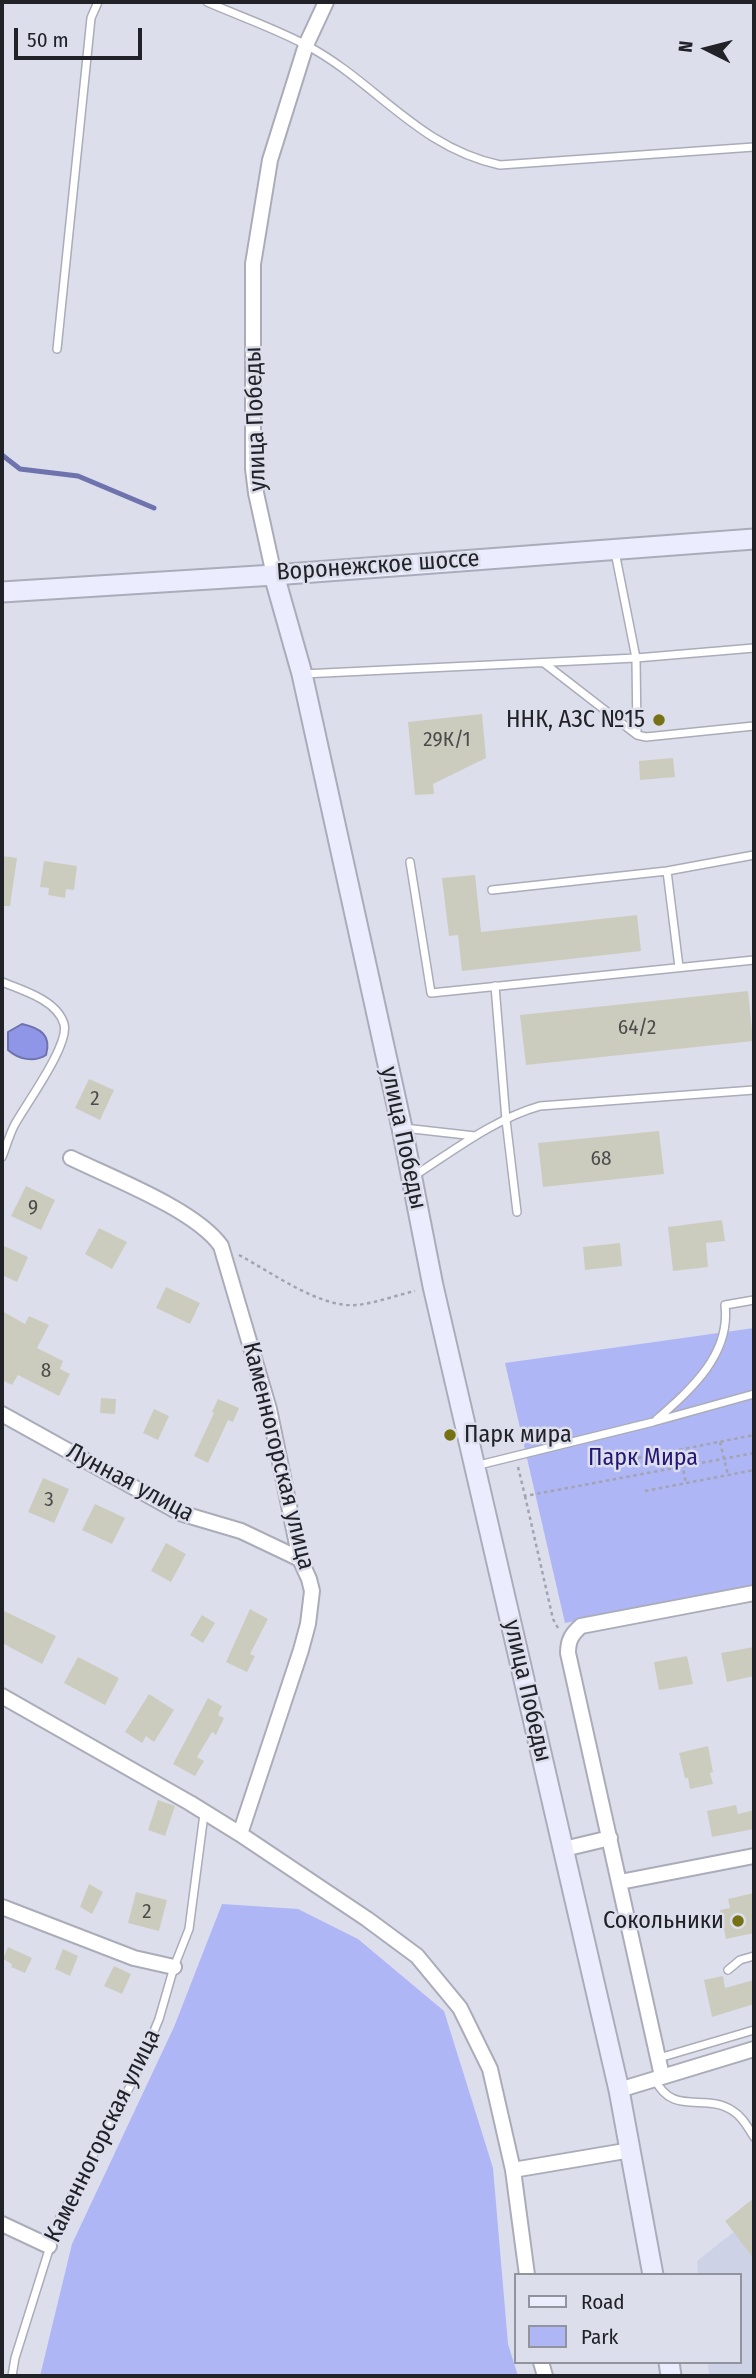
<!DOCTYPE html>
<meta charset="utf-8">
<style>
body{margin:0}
#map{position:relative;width:756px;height:2378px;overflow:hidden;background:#dcdeec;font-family:"Fira Sans Condensed",sans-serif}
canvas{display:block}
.frame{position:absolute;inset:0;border:4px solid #212227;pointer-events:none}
.legend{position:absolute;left:514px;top:2273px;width:228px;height:91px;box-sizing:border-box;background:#dcdeec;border:2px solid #91939d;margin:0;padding:9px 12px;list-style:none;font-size:21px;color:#212227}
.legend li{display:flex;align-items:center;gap:14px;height:35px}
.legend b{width:35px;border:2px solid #91939d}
.north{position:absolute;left:672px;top:14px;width:70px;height:70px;-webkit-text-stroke:5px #dcdeec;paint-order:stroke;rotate:276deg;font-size:19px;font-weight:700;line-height:28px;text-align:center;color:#212227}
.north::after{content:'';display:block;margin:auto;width:24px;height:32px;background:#212227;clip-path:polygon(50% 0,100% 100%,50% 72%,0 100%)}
.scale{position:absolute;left:14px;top:28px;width:128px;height:32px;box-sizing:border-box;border:4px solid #212227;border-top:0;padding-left:9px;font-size:21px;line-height:24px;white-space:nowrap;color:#212227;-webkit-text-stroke:5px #dcdeec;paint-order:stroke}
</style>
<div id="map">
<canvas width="756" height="2378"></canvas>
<div class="frame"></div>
<ul class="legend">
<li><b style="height:9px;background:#ebedfe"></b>Road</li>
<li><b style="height:19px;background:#afb6f5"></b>Park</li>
</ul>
<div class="north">N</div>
<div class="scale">50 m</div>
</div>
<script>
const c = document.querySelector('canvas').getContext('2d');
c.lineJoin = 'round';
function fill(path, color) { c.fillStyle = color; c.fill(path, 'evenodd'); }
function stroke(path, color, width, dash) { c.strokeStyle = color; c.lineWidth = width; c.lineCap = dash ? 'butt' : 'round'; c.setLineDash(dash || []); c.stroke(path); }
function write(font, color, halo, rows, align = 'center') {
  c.font = font + ' "Fira Sans Condensed",sans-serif'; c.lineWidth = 5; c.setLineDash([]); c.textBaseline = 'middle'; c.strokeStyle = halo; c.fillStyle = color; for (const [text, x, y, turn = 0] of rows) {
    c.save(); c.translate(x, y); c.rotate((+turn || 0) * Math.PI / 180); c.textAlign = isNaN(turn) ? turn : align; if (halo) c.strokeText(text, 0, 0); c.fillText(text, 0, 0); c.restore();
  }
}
fill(new Path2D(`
 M 754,2216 L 754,2376 L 709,2376 L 708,2362 L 740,2362 L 740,2275 L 698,2275 L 697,2261 Z`), '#ced2e7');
fill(new Path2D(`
 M 754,1328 L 754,1587 L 565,1623 L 505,1363 Z
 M 222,1904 L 298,1909 L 358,1939 L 444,2011 L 493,2168 L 508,2344 L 518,2376 L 40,2376 L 72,2244 L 174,2027 Z`), '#afb6f5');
const water = new Path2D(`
 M 22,1024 C 40,1028 52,1035 46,1055 C 34,1063 18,1059 8,1050 L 8,1032 Z`);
fill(water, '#8f96e8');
stroke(water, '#6e73ae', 2);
stroke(new Path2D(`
 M 2,455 L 20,469 L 78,476 L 154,508`), '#6e73ae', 5);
fill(new Path2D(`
 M 482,714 L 486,758 L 433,784 L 434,794 L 415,795 L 408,722 Z
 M 673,758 L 675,777 L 640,780 L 639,761 Z
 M 2,856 L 17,858 L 10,906 L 2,906 Z
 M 44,861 L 77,866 L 74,890 L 66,889 L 65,898 L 48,895 L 49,888 L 40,887 Z
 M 475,875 L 481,932 L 637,915 L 641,951 L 462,971 L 458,935 L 449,936 L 442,878 Z
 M 748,991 L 753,1041 L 526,1065 L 520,1015 Z
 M 89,1079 L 114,1090 L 100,1120 L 75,1108 Z
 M 659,1131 L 664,1174 L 543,1187 L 538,1143 Z
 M 26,1186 L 55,1200 L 41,1230 L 11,1216 Z
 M 722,1220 L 725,1241 L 706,1243 L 708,1267 L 673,1271 L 668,1227 Z
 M 99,1228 L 127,1242 L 112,1269 L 85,1254 Z
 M 620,1243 L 622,1266 L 585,1270 L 583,1247 Z
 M 2,1245 L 28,1257 L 17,1282 L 2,1275 Z
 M 166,1287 L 200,1303 L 190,1324 L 156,1308 Z
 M 2,1311 L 25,1324 L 29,1316 L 49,1325 L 37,1348 L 63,1361 L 60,1369 L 70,1374 L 59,1396 L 18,1375 L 12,1385 L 2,1380 Z
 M 101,1398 L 116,1399 L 115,1414 L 100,1413 Z
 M 218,1399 L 239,1408 L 233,1422 L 228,1420 L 208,1463 L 194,1456 L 214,1413 L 212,1412 Z
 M 154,1409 L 169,1416 L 158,1440 L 143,1433 Z
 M 43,1478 L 69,1489 L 54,1523 L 28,1512 Z
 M 95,1504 L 125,1518 L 112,1544 L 82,1530 Z
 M 166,1543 L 186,1554 L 171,1582 L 151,1571 Z
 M 250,1609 L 268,1619 L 250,1654 L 255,1656 L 247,1672 L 226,1662 Z
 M 2,1610 L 56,1636 L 42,1664 L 2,1643 Z
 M 202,1615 L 215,1623 L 203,1643 L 190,1635 Z
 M 754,1647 L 754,1676 L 727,1682 L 721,1653 Z
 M 687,1656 L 693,1684 L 659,1690 L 654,1662 Z
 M 78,1657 L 119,1678 L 105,1705 L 64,1683 Z
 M 149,1694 L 174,1710 L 154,1742 L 146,1736 L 142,1743 L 125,1732 Z
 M 208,1698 L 222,1706 L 218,1715 L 224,1718 L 216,1735 L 212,1732 L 197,1757 L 204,1761 L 195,1776 L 173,1764 Z
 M 708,1746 L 713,1772 L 710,1773 L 713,1784 L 690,1789 L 688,1778 L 685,1778 L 679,1753 Z
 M 158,1800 L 175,1806 L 165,1836 L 148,1830 Z
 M 736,1805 L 738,1814 L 754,1810 L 754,1829 L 712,1837 L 707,1811 Z
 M 89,1884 L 103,1892 L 92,1914 L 80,1907 Z
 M 136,1892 L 167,1900 L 159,1931 L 128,1923 Z
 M 754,1893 L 754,1933 L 726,1939 L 720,1910 L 730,1908 L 728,1899 Z
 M 8,1947 L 32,1958 L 25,1973 L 11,1967 L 12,1964 L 3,1959 Z
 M 63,1949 L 78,1956 L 70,1976 L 55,1969 Z
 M 114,1966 L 131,1974 L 122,1994 L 104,1986 Z
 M 723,1976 L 725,1988 L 754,1980 L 754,2004 L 712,2017 L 704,1980 Z
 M 754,2198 L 754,2259 L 725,2221 Z`), '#ccccbe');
const lane = new Path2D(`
 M 207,2 C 239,16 274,28 306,45 C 376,82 417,147 500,165 L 754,147
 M 57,349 L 91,18 L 98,2
 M 615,552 L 636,658 L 637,735
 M 544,663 L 637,735 L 646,737 L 754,726
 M 303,674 L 636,658 L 754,648
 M 410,862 L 431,993 L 754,960
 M 667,871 L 754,855
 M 492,890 L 667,871 L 679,967
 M 2,982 C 22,990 57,1000 64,1024 C 70,1045 25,1105 14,1126 C 9,1136 6,1147 2,1157
 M 495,986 L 506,1120 L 517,1212
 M 404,1128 L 475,1136
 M 414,1176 C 453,1151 494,1119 540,1106 L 754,1090
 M 656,1420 C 690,1390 731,1355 725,1305 L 754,1300
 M 475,1466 L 653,1422 L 754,1394
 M 728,1970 L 740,1960 L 754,1956
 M 659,2058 L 754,2030
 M 655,2079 C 672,2117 706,2092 733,2111 C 743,2117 748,2128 754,2137
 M 12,2376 L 15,2358 L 58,2221 L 135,2077 L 159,2019 L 174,1967 L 189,1929 L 204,1814`);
const street = new Path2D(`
 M 274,575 L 256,493 L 253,469 L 253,264 L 270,160 L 306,45 L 326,2
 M 71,1158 C 112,1178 196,1210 221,1246 L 269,1409 L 300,1559 L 309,1579 L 312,1591 L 308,1624 L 301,1650 L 240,1834
 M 2,1414 L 180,1513 L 241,1531 L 300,1559
 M 2,1696 L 190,1803 L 240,1834 L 367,1919 L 417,1956 L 460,2008 L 490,2069 L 513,2170 L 527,2275
 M 564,1849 L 610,1838
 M 620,1882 L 754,1856
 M 2,1907 L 134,1958 L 174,1967
 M 662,2076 L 568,1653 C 568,1640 572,1634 581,1626 L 754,1593
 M 619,2090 L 754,2049
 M 513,2170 L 631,2150
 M 2,2224 L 49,2246
 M 541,2362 L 545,2376`);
const secondary = new Path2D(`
 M 274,575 L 302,674 L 402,1128 L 433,1286 L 619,2090 L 653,2275
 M 2,592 L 274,575 L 754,539
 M 669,2362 L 671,2376`);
stroke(lane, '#aaacb9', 10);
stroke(street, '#aaacb9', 18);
stroke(secondary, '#aaacb9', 23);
stroke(new Path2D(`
 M 239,1255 C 273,1273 319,1308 357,1305 C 376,1303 397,1295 415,1291
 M 720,1442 L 728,1475
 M 679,1450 L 686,1483
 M 638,1458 L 754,1435
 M 518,1467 L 525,1496 L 754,1453
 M 645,1491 L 754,1470
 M 525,1496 L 553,1619 L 558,1628`), '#a2a4af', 2.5, [3.5, 3.5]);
stroke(lane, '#fff', 7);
stroke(street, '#fff', 14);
stroke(secondary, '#ebedfe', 19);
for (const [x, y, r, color] of [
 [659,720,7,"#757216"],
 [450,1435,7,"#757216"],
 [738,1921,7,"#757216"]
]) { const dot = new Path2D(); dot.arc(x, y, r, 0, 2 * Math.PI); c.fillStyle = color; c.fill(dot); stroke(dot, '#dcdeec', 2.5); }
write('21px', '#4c4c4d', null, [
 ["29К/1",447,740],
 ["64/2",637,1028],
 ["2",95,1099],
 ["68",601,1159],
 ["9",33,1208],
 ["8",46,1371],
 ["3",49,1500],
 ["2",147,1912]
]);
write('24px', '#212227', '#dcdeec', [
 ["улица Победы",256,419,-92],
 ["Воронежское шоссе",378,566,-4],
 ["улица Победы",403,1138,78],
 ["Каменногорская улица",278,1456,76],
 ["Лунная улица",130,1483,28],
 ["улица Победы",527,1691,77],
 ["Каменногорская улица",103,2136,-64]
]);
write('24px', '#212227', '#dcdeec', [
 ["ННК, АЗС №15",645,720],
 ["Парк мира",464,1435,"left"],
 ["Сокольники",724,1921]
], 'right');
write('24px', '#251776', '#dcdeec', [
 ["Парк Мира",643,1458]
]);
</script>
